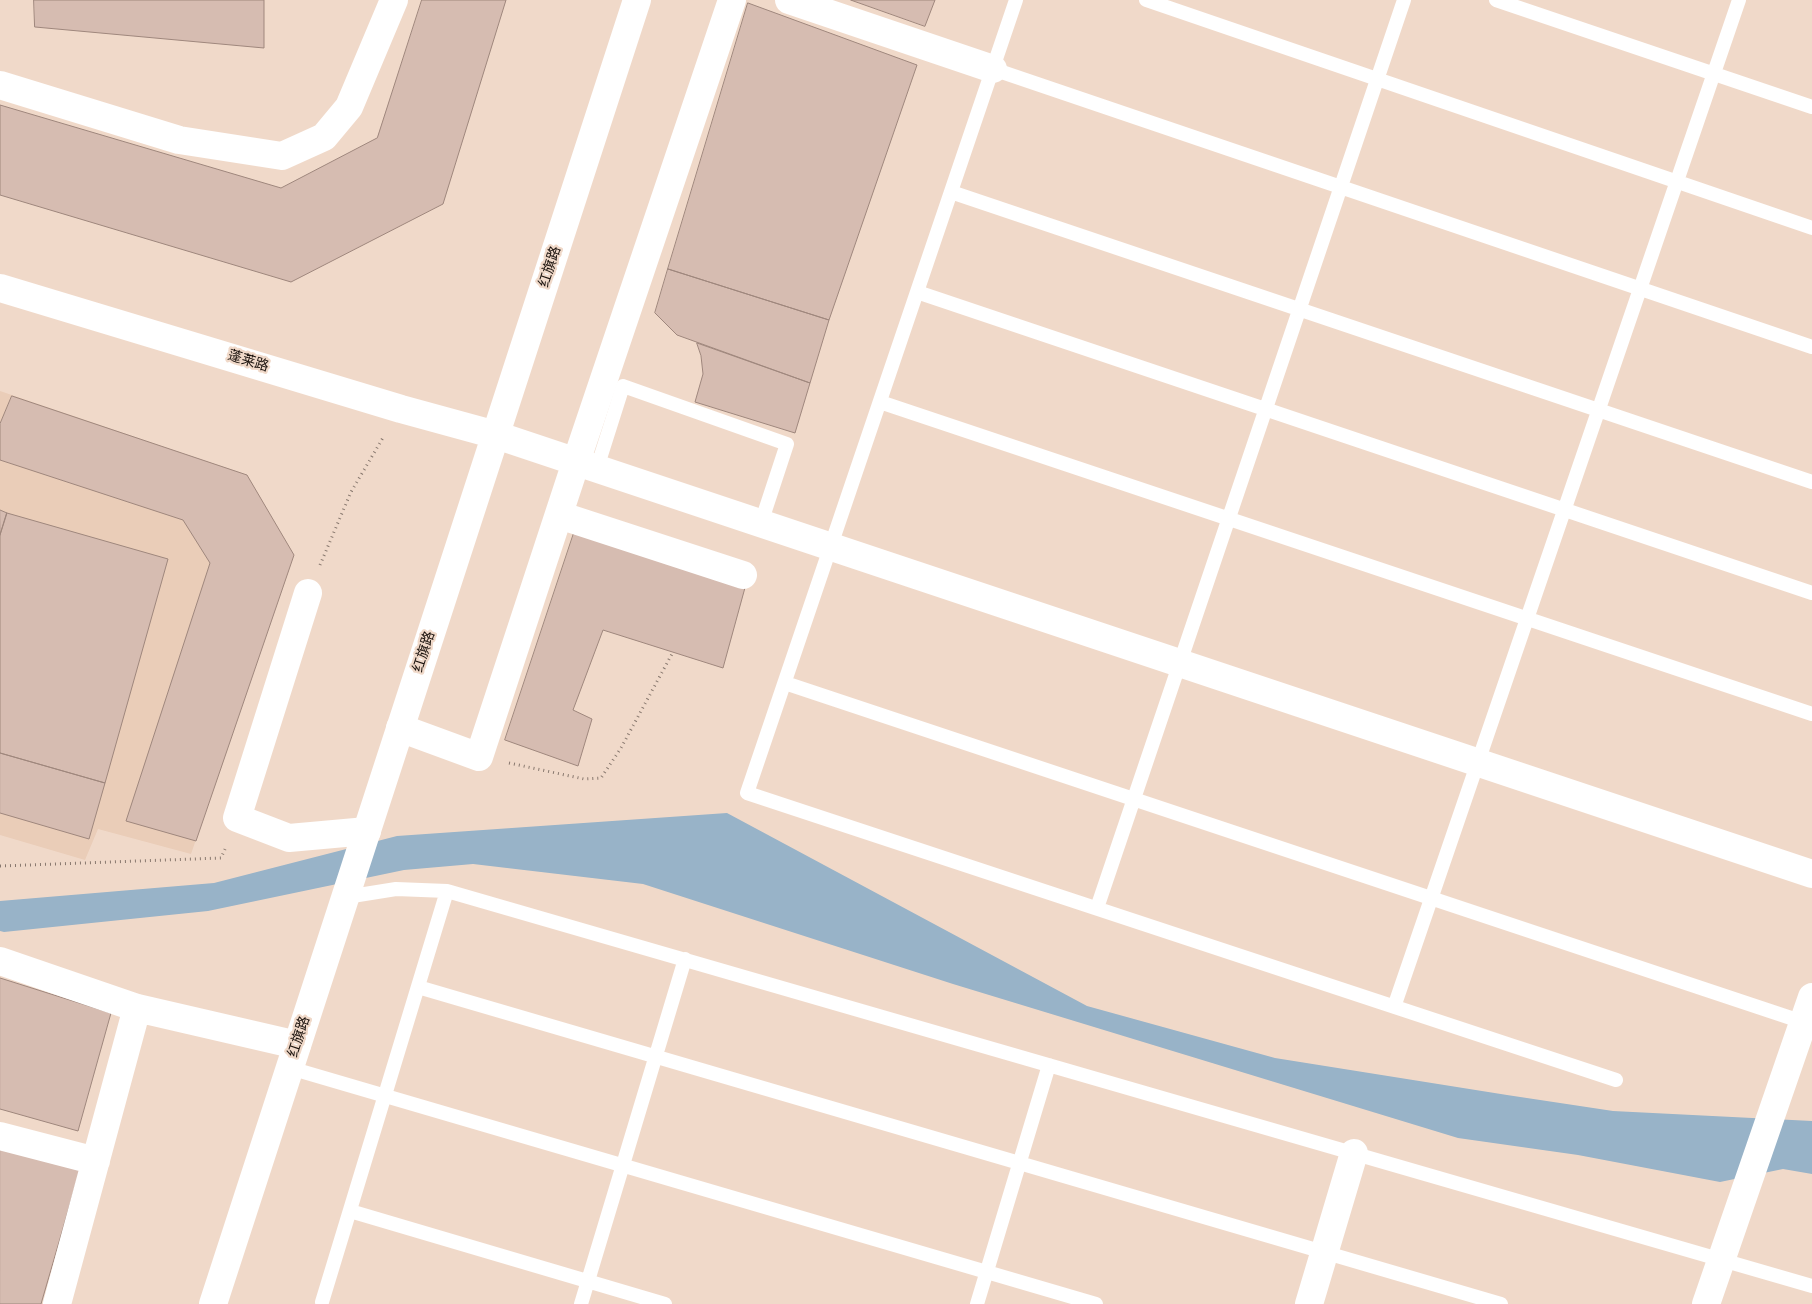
<!DOCTYPE html>
<meta charset="utf-8">
<style>
body{margin:0}
canvas{display:block;background:#f0d9c9}
</style>
<canvas width="1812" height="1304"></canvas>
<script>
const c = document.querySelector('canvas').getContext('2d');
c.lineJoin = 'round';
function fill(path, color) { c.fillStyle = color; c.fill(path, 'evenodd'); }
function stroke(path, color, width, dash) { c.strokeStyle = color; c.lineWidth = width; c.lineCap = dash ? 'butt' : 'round'; c.setLineDash(dash || []); c.stroke(path); }
function write(font, color, halo, rows, align = 'center') {
  c.font = font + ' "Source Sans 3","Noto Sans SC",sans-serif'; c.lineWidth = 4.5; c.setLineDash([]); c.textBaseline = 'middle'; c.strokeStyle = halo; c.fillStyle = color; for (const [text, x, y, turn = 0] of rows) {
    c.save(); c.translate(x, y); c.rotate((+turn || 0) * Math.PI / 180); c.textAlign = isNaN(turn) ? turn : align; if (halo) c.strokeText(text, 0, 0); c.fillText(text, 0, 0); c.restore();
  }
}
fill(new Path2D(`
 M 0,391 L 247,475 L 294,555 L 191,854 L 98,829 L 85,860 L 0,835 Z`), '#eacdb8');
fill(new Path2D(`
 M 727,813 L 1087,1006 L 1275,1058 L 1507,1095 L 1613,1111 L 1812,1121 L 1812,1174 L 1783,1169 L 1720,1182 L 1578,1155 L 1458,1138 L 953,984 L 643,884 L 473,864 L 404,870 L 208,911 L 4,932 L 0,931 L 0,901 L 214,883 L 397,836 Z`), '#98b3c8');
const building = new Path2D(`
 M 34,0 L 264,0 L 264,48 L 35,27 Z
 M 422,0 L 506,0 L 443,204 L 291,282 L 0,195 L 0,105 L 281,188 L 377,138 Z
 M 851,0 L 935,0 L 925,26 Z
 M 748,3 L 917,65 L 829,320 L 668,269 Z
 M 668,269 L 829,320 L 810,383 L 677,335 L 655,313 Z
 M 697,343 L 810,383 L 795,433 L 695,402 L 703,374 L 701,356 Z
 M 12,396 L 247,475 L 294,555 L 196,841 L 126,821 L 210,563 L 183,520 L 0,460 L 0,424 Z
 M 0,510 L 7,513 L 0,535 Z
 M 7,513 L 168,559 L 105,783 L 0,753 L 0,535 Z
 M 574,533 L 746,584 L 723,668 L 603,630 L 573,710 L 592,719 L 578,766 L 505,740 Z
 M 0,753 L 105,783 L 89,839 L 0,813 Z
 M 0,978 L 111,1013 L 78,1131 L 0,1109 Z
 M 0,1143 L 82,1163 L 41,1304 L 0,1304 Z`);
fill(building, '#d6bcb1');
stroke(building, '#9f877d', 1);
stroke(new Path2D(`
 M 320,565 L 351,492 L 384,436
 M 509,763 L 584,779 L 601,778 L 621,748 L 673,652
 M 0,866 L 221,858 L 226,847`), '#88786e', 3, [1, 4]);
stroke(new Path2D(`
 M 1016,0 L 747,793 L 1616,1080
 M 1146,0 L 1812,228
 M 1496,0 L 1812,107
 M 993,69 L 1812,347
 M 951,192 L 1812,482
 M 917,292 L 1812,593
 M 880,402 L 1812,714
 M 597,468 L 623,386 L 787,444 L 761,523
 M 785,683 L 1806,1023
 M 447,891 L 1812,1286
 M 1097,908 L 1404,0
 M 418,987 L 1501,1304
 M 1394,1007 L 1739,0
 M 290,1068 L 1096,1304
 M 350,1211 L 665,1304
 M 322,1302 L 447,891 L 396,889 L 346,897 L 346,895
 M 581,1304 L 685,959
 M 977,1304 L 1049,1065`), '#fff', 14);
stroke(new Path2D(`
 M 789,0 L 993,69
 M 0,85 L 179,140 L 282,156 L 324,137 L 349,107 L 394,0
 M 496,435 L 1812,874
 M 559,515 L 743,575
 M 308,593 L 237,818 L 289,838 L 367,831
 M 400,728 L 479,757 L 576,462 L 732,0
 M 0,961 L 137,1008 L 297,1045
 M 0,1136 L 96,1161
 M 57,1304 L 137,1008
 M 1309,1304 L 1354,1153
 M 1706,1304 L 1812,997`), '#fff', 28);
stroke(new Path2D(`
 M 0,288 L 401,409 L 496,435
 M 213,1304 L 637,0`), '#fff', 28);
write('14px', '#1a120d', '#f0d9c9', [
 ["红旗路",551,267,-72],
 ["蓬莱路",248,362,17],
 ["红旗路",425,652,-72],
 ["红旗路",300,1037,-72]
]);
</script>
